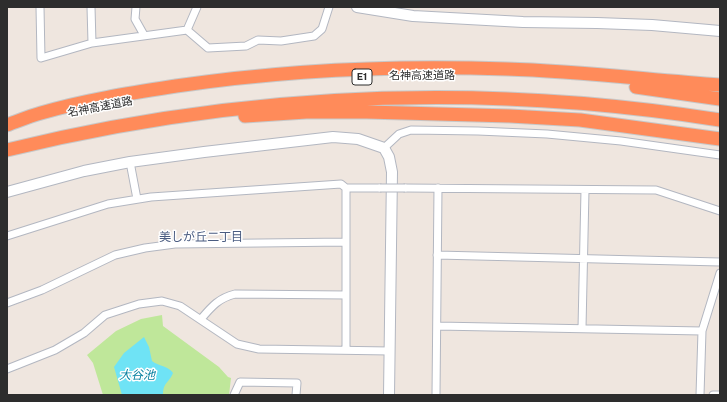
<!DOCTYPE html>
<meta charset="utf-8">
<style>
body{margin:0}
#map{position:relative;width:727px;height:402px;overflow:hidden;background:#efe6df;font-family:"Public Sans",sans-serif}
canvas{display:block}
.frame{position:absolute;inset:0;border:8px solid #2d2d2d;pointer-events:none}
</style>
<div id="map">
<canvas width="727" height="402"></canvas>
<div class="frame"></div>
</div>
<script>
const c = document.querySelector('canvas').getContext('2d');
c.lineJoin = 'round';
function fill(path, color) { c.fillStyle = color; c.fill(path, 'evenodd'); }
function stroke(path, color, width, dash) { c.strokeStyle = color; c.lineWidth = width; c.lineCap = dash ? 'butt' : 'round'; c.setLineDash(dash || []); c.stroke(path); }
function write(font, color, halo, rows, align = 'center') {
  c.font = font + ' "Public Sans","Noto Sans JP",sans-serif'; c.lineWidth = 3; c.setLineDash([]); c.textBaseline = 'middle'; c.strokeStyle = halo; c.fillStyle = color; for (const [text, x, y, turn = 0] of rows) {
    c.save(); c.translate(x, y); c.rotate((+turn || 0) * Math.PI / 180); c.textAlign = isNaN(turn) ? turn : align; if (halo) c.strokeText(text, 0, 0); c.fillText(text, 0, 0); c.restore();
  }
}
fill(new Path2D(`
 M 162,315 L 163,326 L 219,367 L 228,377 L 231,378 L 229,395 L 103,395 L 93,363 L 87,355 L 116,331 L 141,319 Z`), '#bfe79a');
fill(new Path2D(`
 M 144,337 L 149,347 L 152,361 C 158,366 169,366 173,373 C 169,383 163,382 163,395 L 122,395 L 114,367 L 124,353 Z`), '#6fe3f5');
const street = new Path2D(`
 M 40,7 L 41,58 L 92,43 L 187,30 L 208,48 L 246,46 L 258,40 L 281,41 L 314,36 L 322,29 L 329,7
 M 91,7 L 92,43
 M 136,7 L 135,19 L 144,35
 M 187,30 L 197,7
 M 384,148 L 399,134 L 411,130 L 478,131 L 547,134 L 621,141 L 720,155
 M 130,162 L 137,199
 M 405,188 L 656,190 L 720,211
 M 7,236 L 108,204 L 151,197 L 341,184 L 346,188 L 380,188
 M 437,255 L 720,262
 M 7,303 L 42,290 L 115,255 L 145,248 L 175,244 L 346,242
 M 201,319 C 212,306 219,298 235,294 L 346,295
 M 437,326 L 702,331
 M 582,328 L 585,190
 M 346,350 L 346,188
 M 7,369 L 55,350 L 84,333 L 105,315 L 139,304 L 162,301 L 180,306 L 237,344 L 259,349 L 390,351
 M 234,395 L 240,382 L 297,383 L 296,395
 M 436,395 L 438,188
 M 700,395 L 702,331 L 720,273
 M 713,395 L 720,395`);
const secondary = new Path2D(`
 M 357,7 L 413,16 L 523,22 L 597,23 L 652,25 L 720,31
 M 7,192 L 84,171 L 130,162 L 204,152 L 333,137 L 358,139 L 384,148 L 389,157 L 392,172 L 389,395`);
const highway = new Path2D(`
 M 636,87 L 720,99
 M 245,116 L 306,112 L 367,112 L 510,116 L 580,120 L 720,139
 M 7,125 C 18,121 30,116 41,113 C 85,100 131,93 176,86 C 285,70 397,65 507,69 C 578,71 649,80 720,85
 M 7,150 C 243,92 480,82 720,120`);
stroke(street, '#b3b7c1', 9);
stroke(secondary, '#b3b7c1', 12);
stroke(highway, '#c8c8c8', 15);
stroke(street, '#fff', 7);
stroke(secondary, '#fff', 10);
stroke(highway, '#ff8b5a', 13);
const streetBridge = new Path2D(`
 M 380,188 L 405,188`);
stroke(streetBridge, '#b3b7c1', 9, []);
stroke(streetBridge, '#fff', 7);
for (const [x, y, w] of [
 [362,77,20]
]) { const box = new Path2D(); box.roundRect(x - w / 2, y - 8, w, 16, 3); c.fillStyle = '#fff'; c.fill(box); stroke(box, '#2d2d2d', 1); }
write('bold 10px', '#2d2d2d', null, [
 ["E1",362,77]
]);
write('11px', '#2d2d2d', '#fff', [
 ["名神高速道路",422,76],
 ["名神高速道路",100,107,-11]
]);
write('12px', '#4a5c81', '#fff', [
 ["美しが丘二丁目",201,237]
]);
write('italic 12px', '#0880a0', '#fff', [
 ["大谷池",137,375]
]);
</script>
